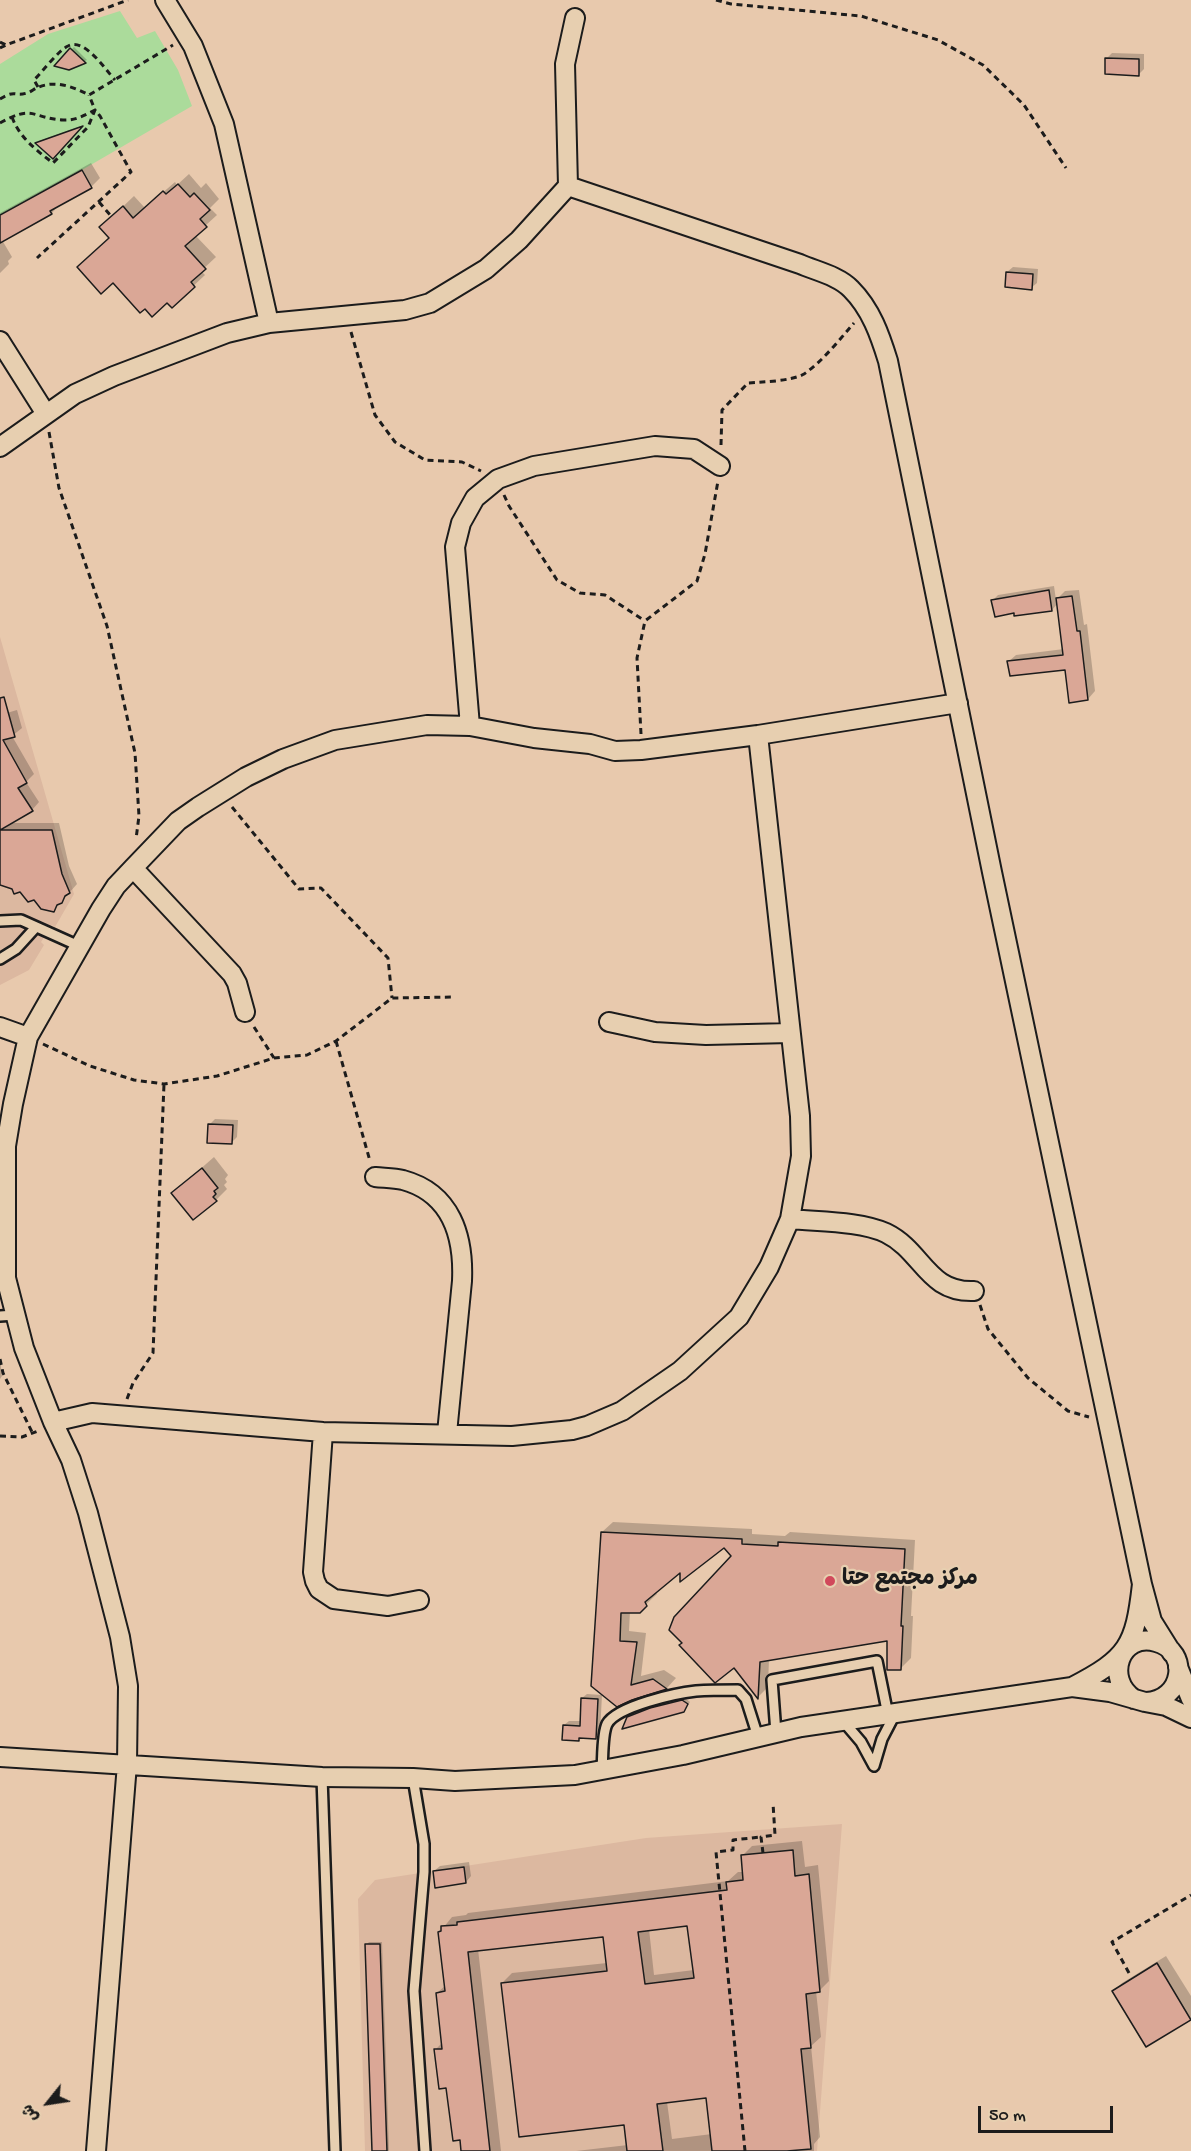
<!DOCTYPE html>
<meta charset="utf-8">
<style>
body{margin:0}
#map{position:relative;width:1191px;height:2151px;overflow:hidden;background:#e8c9ad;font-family:"Gochi Hand","Playpen Sans Arabic",sans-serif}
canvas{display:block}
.north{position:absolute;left:18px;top:2073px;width:60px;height:60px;-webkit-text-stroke:4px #e7cfb0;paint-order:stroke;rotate:240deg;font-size:16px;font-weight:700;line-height:24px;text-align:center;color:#1c1c1c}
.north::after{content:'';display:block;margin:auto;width:21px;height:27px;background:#1c1c1c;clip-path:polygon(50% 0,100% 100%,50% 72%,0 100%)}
.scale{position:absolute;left:978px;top:2106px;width:135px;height:27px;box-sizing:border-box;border:3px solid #1c1c1c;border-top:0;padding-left:8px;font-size:18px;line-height:21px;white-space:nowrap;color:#1c1c1c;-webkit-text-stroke:4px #e7cfb0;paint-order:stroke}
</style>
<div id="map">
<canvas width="1191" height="2151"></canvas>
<div class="north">ش</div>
<div class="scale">50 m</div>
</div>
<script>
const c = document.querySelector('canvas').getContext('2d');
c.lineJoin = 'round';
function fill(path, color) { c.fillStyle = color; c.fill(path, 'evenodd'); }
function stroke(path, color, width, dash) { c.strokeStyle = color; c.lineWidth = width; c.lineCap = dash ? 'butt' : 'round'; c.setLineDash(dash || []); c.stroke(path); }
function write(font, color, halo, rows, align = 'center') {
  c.font = font + ' "Gochi Hand","Playpen Sans Arabic",sans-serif'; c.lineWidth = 4.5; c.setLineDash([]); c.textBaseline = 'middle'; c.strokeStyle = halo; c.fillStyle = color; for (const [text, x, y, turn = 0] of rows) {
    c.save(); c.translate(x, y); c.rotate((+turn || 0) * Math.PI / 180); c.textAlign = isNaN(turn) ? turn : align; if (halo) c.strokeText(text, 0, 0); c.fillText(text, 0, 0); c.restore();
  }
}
fill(new Path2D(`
 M 0,637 L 74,894 L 55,927 L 52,925 L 41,942 L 44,945 L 29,970 L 0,985 Z
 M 842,1824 L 817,2151 L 365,2151 L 358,1899 L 375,1880 L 646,1838 Z`), '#dcb8a0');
fill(new Path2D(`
 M 120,11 L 137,38 L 155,31 L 178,70 L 192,106 L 82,170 L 0,215 L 0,64 L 48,34 Z`), '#abdb9b');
fill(new Path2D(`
 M 74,47 L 87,60 L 69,68 L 57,65 Z
 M 1112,53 L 1144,54 L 1144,69 L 1138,75 L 1107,58 Z
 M 81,126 L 53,157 L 37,143 L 39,141 Z
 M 91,163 L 100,178 L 91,187 L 60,204 L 52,213 L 2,240 L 12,257 L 8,261 L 9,264 L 0,273 L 0,213 Z
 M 189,174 L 201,188 L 206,183 L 219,199 L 210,208 L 217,215 L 195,235 L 216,257 L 201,271 L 205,275 L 172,306 L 167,301 L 145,307 L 110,238 L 112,217 L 134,196 L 145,208 L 175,182 L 177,185 Z
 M 1013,267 L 1038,269 L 1037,283 L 1031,288 L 1007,272 Z
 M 1054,586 L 1056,600 L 1065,591 L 1079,590 L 1084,625 L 1087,624 L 1095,691 L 1088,699 L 1066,668 L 1008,662 L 1016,655 L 1064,649 L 1058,603 L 1052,610 L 1015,612 L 993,600 L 998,595 Z
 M 17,710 L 22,728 L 12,736 L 34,774 L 26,782 L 39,802 L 32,810 L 9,823 L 59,823 L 69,866 L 77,884 L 54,910 L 20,890 L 0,884 L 0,715 Z
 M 215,1119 L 238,1120 L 237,1137 L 232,1142 L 210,1124 Z
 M 214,1157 L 228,1175 L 225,1179 L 227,1182 L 224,1185 L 227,1189 L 216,1200 L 173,1193 Z
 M 0,1359 L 2,1376 L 0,1379 Z
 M 613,1522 L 752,1529 L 752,1534 L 785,1536 L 790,1532 L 915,1540 L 911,1616 L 913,1616 L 911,1658 L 901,1668 L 889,1639 L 769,1659 L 768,1687 L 758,1697 L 733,1556 L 724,1546 L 682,1570 L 656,1592 L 657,1594 L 639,1611 L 630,1611 L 629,1631 L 646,1633 L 641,1676 L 664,1670 L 676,1678 L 667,1688 L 632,1698 L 617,1705 L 602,1532 Z
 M 587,1694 L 602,1695 L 600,1733 L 595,1737 L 581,1737 L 578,1740 L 564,1725 L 569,1721 L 581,1721 L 582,1698 Z
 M 685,1698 L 690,1702 L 686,1708 L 628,1718 L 641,1711 Z
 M 802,1841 L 805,1867 L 818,1865 L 829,1981 L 819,1991 L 816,1991 L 821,2037 L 811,2046 L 820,2137 L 814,2144 L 814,2151 L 576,2151 L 628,2145 L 625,2123 L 502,1983 L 512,1973 L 607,1963 L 604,1936 L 478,1949 L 501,2151 L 463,2151 L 448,2087 L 435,2050 L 443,2042 L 437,1993 L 446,1985 L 439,1933 L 452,1917 L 466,1915 L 468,1913 L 728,1881 L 738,1872 L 744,1872 L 742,1856 L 752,1846 ZM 688,1924 L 694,1970 L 654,1975 L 649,1929 ZM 707,2097 L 712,2134 L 672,2139 L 667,2102 Z
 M 469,1862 L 471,1876 L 466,1882 L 434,1871 L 440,1866 Z
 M 369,1942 L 382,1942 L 389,2151 L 373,2151 L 366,1945 Z
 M 1166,1956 L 1191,1996 L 1191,2018 L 1147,2045 L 1114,1991 L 1122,1983 Z`), '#0003');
const building = new Path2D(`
 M 70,48 L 86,63 L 69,70 L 54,66 Z
 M 1105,58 L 1139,59 L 1139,76 L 1105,74 Z
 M 83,126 L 53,159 L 35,143 Z
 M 82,170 L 92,188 L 50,211 L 52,214 L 0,243 L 0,215 Z
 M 178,184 L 190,197 L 194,193 L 210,210 L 200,219 L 207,227 L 185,246 L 206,269 L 191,282 L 195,287 L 172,308 L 167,303 L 152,317 L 145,309 L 140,313 L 113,283 L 101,294 L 77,267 L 109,238 L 99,227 L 123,206 L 133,218 L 163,191 L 166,194 Z
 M 1006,272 L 1033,274 L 1032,290 L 1005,287 Z
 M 1049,590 L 1052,611 L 1014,616 L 1014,613 L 995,617 L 991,600 Z
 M 1072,596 L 1077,631 L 1080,631 L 1088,700 L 1069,703 L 1065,670 L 1010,676 L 1007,661 L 1063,655 L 1056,598 Z
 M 4,697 L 15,737 L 3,740 L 27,783 L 18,788 L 33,811 L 0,830 L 52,830 L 62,874 L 70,893 L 65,896 L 62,903 L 57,905 L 54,912 L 41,909 L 34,900 L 28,902 L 20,892 L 14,894 L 12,889 L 0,885 L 0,698 Z
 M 208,1124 L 233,1125 L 232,1144 L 207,1143 Z
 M 202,1168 L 218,1188 L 214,1191 L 216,1194 L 213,1197 L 217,1201 L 193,1220 L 171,1193 Z
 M 601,1532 L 742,1539 L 742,1544 L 778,1546 L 778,1542 L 905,1549 L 901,1626 L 903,1626 L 901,1670 L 887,1670 L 887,1641 L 760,1662 L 758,1699 L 734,1668 L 715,1683 L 679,1645 L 682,1643 L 669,1630 L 674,1617 L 731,1556 L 724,1548 L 680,1582 L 680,1573 L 645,1602 L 647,1606 L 640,1613 L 621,1613 L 620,1641 L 637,1642 L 631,1685 L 653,1679 L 667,1689 L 632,1700 L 617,1707 L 591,1686 Z
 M 581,1698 L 598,1699 L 596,1739 L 579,1738 L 579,1741 L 562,1740 L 563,1725 L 580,1726 Z
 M 682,1700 L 688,1704 L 684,1712 L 622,1729 L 627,1717 L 650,1708 Z
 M 793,1850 L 795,1876 L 809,1874 L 820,1992 L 806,1994 L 811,2048 L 801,2049 L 811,2149 L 787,2151 L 712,2151 L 706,2098 L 657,2104 L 663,2151 L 627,2151 L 624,2125 L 519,2137 L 501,1983 L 607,1971 L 603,1937 L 468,1952 L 490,2151 L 461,2151 L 460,2140 L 453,2141 L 446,2088 L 439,2089 L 434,2049 L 442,2049 L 436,1993 L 445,1991 L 438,1932 L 441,1931 L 441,1926 L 457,1925 L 457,1922 L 727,1890 L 726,1882 L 743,1880 L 741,1855 ZM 687,1926 L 694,1978 L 645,1984 L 638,1932 Z
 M 464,1867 L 466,1883 L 435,1888 L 433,1871 Z
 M 365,1944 L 380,1944 L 387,2151 L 372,2151 Z
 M 1157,1963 L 1191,2020 L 1146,2047 L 1112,1991 Z`);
fill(building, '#daa796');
stroke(building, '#1c1c1c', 1.5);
const service = new Path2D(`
 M 0,921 L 21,920 L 79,946
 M 0,959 L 16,949 L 36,927
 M 0,1316 L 15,1315
 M 844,1722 L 861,1742 L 874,1766
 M 776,1733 L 772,1680 L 877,1661 L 888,1715
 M 874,1766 L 882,1739 L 895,1714
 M 602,1770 C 603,1759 602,1734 607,1724 C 617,1706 677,1693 696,1691 C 710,1690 724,1690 738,1690 L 746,1699 L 758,1737
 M 322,1777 L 335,2151
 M 413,1778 L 424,1844 L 424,1872 L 414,1991 L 425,2151`);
const minor = new Path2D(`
 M 165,0 L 193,46 L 224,124 L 269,323
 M 568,186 L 800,264 C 816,271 839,276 851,289 C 871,309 880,335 888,361 L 992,872 L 1142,1584
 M 0,341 L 46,414
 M 0,447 L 75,394 L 114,376 L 227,333 L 269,323 L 405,310 L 430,303 L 486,269 L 519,240 L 568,186 L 565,64 L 575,18
 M 470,726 L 455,547 L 461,523 L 475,498 L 498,479 L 534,466 L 655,446 L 694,449 L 720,466
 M 133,868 L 232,974 L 237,983 L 245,1012
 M 609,1022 L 655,1032 L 706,1035 L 790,1033
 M 0,1027 L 28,1037
 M 375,1177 C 384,1178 394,1178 403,1180 C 451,1193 464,1236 462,1281 L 447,1433
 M 790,1219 C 819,1222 860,1221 886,1233 C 923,1251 927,1293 974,1291
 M 53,1422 L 92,1413 L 323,1432 L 512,1436 L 572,1430 L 587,1426 L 622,1411 L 680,1371 L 739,1317 L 769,1267 L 790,1219 L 801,1156 L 800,1116 L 758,735
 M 323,1432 L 313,1572 L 315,1581 L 319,1589 L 334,1599 L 388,1606 L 419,1600
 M 1178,1667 L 1191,1699
 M 1072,1687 C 1128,1658 1135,1646 1142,1584 L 1152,1621 L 1172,1653
 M 1134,1699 C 1104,1679 1120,1632 1156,1642 C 1191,1651 1183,1701 1146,1702
 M 0,1757 L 322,1777 L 413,1778 L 455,1781 L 575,1775 L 683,1755 L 801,1727 L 1072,1687 L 1110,1692 L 1145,1702 L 1166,1706 L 1191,1718
 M 96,2151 L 127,1764 L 128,1686 L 120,1637 L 88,1513 L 71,1460 L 53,1422 L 24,1348 L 6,1278 L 6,1146 L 13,1104 L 28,1037 L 101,909 L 116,886 L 133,868 L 178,821 L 198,807 L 246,777 L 283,759 L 335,740 L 427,725 L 470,726 L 534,738 L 590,744 L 615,751 L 641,750 L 758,735 L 958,703`);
stroke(service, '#1c1c1c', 14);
stroke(minor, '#1c1c1c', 22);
stroke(new Path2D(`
 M 716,0 L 731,4 L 861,16 L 938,40 L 983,65 L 1024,105 L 1066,168
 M 0,42 L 6,45 L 128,0
 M 0,48 L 6,45
 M 38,87 L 34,80 C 42,72 59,50 68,46 C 84,37 105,69 115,80
 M 0,99 C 16,89 14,97 27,93 C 31,92 35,88 39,87 C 56,80 74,87 89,95 L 173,45
 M 12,117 C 19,137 36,150 53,163 L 88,127 L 95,110 L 100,116 L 131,172 L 37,258
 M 0,123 C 34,104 31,118 63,120 C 75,121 85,115 95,110 L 89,95
 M 99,202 L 111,216
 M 351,332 L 375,415 L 395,442 L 425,460 L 462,462 L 481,471
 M 49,432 L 59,488 L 107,626 L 135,753 L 139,816 L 136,839
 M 721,445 L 722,410 L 748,383 C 763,382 792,381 804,374 C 823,361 839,340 854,323
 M 504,495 L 509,506 L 557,580 L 580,593 L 605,595 L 645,621
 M 641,734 L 637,658 L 645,621 L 697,581 L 705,554 L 718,481
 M 232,807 L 299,889 L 321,888 L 388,958 L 392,998
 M 254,1027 L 274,1058
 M 336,1041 L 370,1161
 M 43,1044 L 90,1066 L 134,1080 L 164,1084 L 217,1076 L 274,1058 L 307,1055 L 336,1041 L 392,998 L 454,997
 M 980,1305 L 988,1329 L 1028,1378 L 1068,1411 L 1089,1417
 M 0,1359 L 3,1373 L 33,1434
 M 127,1399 L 133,1383 L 153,1353 L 164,1084
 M 0,1436 L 22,1437 L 38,1431
 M 763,1853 L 761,1837 L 775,1835 L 773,1803
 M 1129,1973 L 1112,1942 L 1191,1895
 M 745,2151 L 716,1852 L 733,1850 L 733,1840 L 761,1837`), '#1c1c1c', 3, [6, 4.5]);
stroke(service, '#e7cfb0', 9);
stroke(minor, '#e7cfb0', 18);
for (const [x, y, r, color] of [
 [830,1581,6,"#d1495b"]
]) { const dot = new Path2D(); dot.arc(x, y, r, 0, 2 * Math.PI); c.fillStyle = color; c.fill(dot); stroke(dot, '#e7cfb0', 2); }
write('bold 22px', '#1c1c1c', '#e7cfb0', [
 ["مركز مجتمع حتا",842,1581]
], 'left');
</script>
